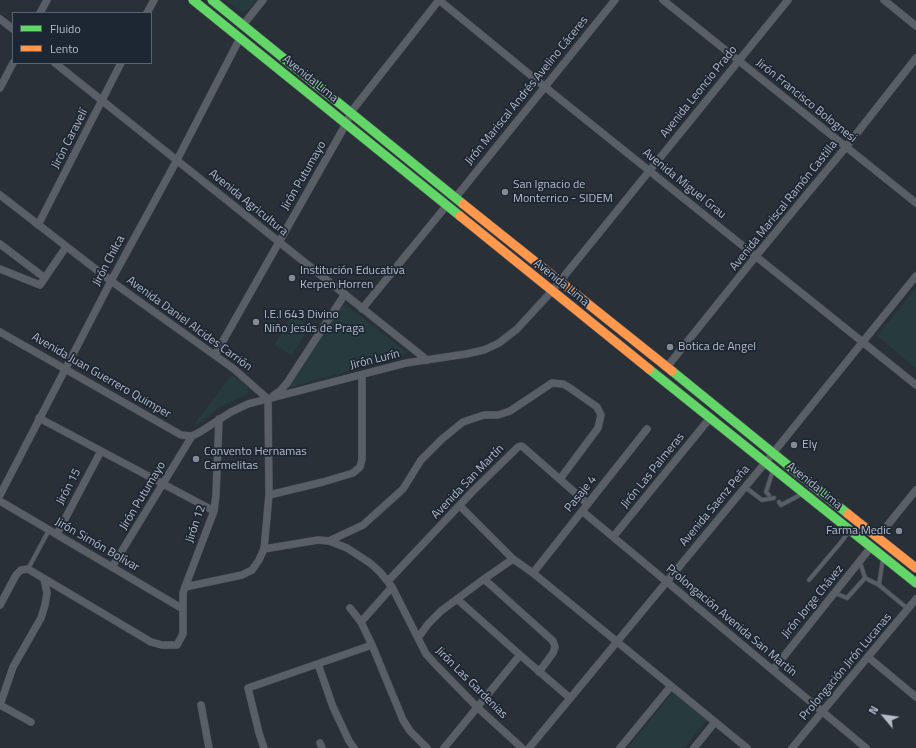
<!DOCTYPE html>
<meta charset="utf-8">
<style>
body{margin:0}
#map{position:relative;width:916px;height:748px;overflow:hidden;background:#2a3038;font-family:"Titillium Web",sans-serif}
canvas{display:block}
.legend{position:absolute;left:12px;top:12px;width:140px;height:52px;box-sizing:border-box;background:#1d2633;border:1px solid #59626f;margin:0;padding:5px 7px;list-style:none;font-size:12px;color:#b4bcc9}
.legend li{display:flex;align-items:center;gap:8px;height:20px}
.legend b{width:20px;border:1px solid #59626f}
.north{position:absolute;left:864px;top:696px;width:40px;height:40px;-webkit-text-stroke:3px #1d2633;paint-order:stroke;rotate:299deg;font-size:11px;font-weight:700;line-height:16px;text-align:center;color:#b4bcc9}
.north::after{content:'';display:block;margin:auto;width:14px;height:18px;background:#b4bcc9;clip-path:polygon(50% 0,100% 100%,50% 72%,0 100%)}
</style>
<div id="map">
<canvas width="916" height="748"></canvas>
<ul class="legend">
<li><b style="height:5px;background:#63d668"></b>Fluido</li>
<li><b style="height:5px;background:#ff974d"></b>Lento</li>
</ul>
<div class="north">N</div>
</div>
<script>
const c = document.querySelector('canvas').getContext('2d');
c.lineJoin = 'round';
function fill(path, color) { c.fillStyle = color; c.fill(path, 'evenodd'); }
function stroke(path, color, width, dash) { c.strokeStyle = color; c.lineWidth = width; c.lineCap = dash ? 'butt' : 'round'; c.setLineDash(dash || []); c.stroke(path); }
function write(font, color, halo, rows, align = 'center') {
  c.font = font + ' "Titillium Web",sans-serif'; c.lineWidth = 3.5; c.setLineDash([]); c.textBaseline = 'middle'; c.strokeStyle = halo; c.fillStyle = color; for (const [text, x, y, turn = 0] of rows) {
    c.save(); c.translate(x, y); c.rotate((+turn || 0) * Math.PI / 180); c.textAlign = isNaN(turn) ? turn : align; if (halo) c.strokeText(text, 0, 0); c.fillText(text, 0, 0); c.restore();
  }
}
fill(new Path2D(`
 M 226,0 L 256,0 L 249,9 L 243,13 Z
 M 916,288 L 916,368 L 877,336 Z
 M 343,304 L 344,304 L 347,306 L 408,353 L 286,389 L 340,307 Z
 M 293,315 L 310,325 L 292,355 L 274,345 Z
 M 231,375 L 247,385 L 248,387 L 248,392 L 244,396 L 230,402 L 218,408 L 203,421 L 198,424 L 194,425 Z
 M 673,692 L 707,720 L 684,748 L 627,748 Z`), '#273a3e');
const lane = new Path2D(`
 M 745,487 L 762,500 L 774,498
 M 769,495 L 766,492 L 773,470
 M 779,502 L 781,505 L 802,494
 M 883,558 L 879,585 L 908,609
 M 860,562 L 865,578 L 879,585
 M 28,569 L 49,530
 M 809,580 L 842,541 L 849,531
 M 835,593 L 847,598 L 865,578`);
const street = new Path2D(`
 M 439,0 L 545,87 L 916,385
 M 663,0 L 916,203
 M 884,0 L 916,26
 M 40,13 L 47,0
 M 147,13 L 154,0
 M 0,19 L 13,29
 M 243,25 L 263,0
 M 55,63 L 427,360
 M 0,88 L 13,63
 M 0,195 L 111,281 L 234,369 L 268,399
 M 456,197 L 615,0
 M 38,225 L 121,63
 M 0,244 L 45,278
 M 0,269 L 40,285 L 66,247
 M 362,309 L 447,205
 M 0,332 L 181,435 L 192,436
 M 215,355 L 346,124 L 351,112 L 439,0
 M 667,367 L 756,256 L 846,147 L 916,58
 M 274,395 L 280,391 L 287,383 L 345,294
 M 39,418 L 214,511
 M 192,436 L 200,432 L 231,412 L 248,404 L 406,363 L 466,354 L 484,350 L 499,343 L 517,329 L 552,291 L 788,0
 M 0,495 L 111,281 L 177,160 L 240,38
 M 269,495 L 323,482 L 353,473 L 360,467 L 362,459 L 362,375
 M 0,501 L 183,609
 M 460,506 L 513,559 L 533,573 L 747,748
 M 582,511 L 866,748
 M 57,534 L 101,451
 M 613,537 L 710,418
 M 878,537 L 916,490
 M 329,541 L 363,525 L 403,489 L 421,460 L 442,439 L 463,422 L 484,415 L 498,415 L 510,411 L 552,383 L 563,384 L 570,388 L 597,407 L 601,415 L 598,428 L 560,479
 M 264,549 L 318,540 L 329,541 L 347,548 L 370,563 L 380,572 L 392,587 L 426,654 L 436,665 L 477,707 L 522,748
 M 112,567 L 192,436
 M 533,573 L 647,429
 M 484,579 L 553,641 L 555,647 L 553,653 L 539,672
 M 388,581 L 473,491 L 518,447 L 521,446 L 523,447 L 588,504
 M 185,587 L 242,575 L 252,570 L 259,560 L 264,549 L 269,495 L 268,399
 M 457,599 L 520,655 L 570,698
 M 0,605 L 16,575 L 21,570 L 28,569 L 151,642 L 162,645 L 177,645 L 183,634 L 183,593 L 185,587 L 214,511 L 216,495 L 219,419
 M 350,608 L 361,622 L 372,645 L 403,720 L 410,731 L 427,748
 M 361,622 L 392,587
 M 418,638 L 428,624 L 441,611 L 484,579 L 513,559
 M 868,657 L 916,697
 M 318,664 L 333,707 L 349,741 L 354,748
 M 773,670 L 871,547
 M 201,705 L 209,748
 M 31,722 L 0,705 L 13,667 L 41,618 L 45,605 L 47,593 L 44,579
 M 320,743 L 322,748
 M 264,748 L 259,733 L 248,688 L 372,645
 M 444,748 L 520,655
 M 529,748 L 765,463 L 916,276
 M 620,748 L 671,686
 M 694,748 L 715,722
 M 792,748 L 916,599`);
const fast = new Path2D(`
 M 193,0 L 460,216
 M 212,0 L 463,204
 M 649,369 L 916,583
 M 672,371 L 848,514`);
const slow = new Path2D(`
 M 463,204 L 672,371
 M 460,216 L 649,369
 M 848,514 L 916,568`);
stroke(lane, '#484c53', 5);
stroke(street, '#484c53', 8);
stroke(fast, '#484c53', 10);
stroke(slow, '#484c53', 10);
stroke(lane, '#5a5e66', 3.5);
stroke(street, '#5a5e66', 7);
stroke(fast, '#63d668', 9);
stroke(slow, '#ff974d', 9);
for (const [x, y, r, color] of [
 [505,192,4,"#848b96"],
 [292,278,4,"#848b96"],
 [256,322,4,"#848b96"],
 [670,347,4,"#848b96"],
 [794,445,4,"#848b96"],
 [196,459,4,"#848b96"],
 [899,531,4,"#848b96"]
]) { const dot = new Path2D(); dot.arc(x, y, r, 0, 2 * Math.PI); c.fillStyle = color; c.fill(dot); stroke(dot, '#1d2633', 1.5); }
write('12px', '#b4bcc9', '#1d2633', [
 ["Avenida Lima",310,79,39],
 ["Jirón Mariscal Andrés Avelino Cáceres",527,91,-51],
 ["Avenida Leoncio Prado",699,92,-51],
 ["Jirón Francisco Bolognesi",806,101,39],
 ["Jirón Caravelí",70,139,-63],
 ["Jirón Putumayo",304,176,-60],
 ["Avenida Miguel Grau",684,184,39],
 ["Avenida Agricultura",248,203,39],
 ["Avenida Mariscal Ramón Castilla",784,206,-51],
 ["Jirón Chilca",109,261,-62],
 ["Avenida Lima",561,283,39],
 ["Avenida Daniel Alcides Carrión",189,324,36],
 ["Jirón Lurín",375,360,-14],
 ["Avenida Juan Guerrero Quimper",101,376,30],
 ["Jirón Las Palmeras",653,471,-51],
 ["Avenida San Martín",468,482,-46],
 ["Avenida Lima",814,486,39],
 ["Jirón 15",69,487,-62],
 ["Pasaje 4",581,494,-51],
 ["Jirón Putumayo",143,496,-59],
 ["Avenida Saenz Peña",715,506,-50],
 ["Jirón 12",196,524,-71],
 ["Jirón Simón Bolívar",97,545,30],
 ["Jirón Jorge Chávez",813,602,-51],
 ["Prolongación Avenida San Martín",731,621,40],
 ["Prolongación Jirón Lucanas",846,667,-50],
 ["Jirón Las Gardenias",471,683,45]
]);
write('12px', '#b4bcc9', '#1d2633', [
 ["San Ignacio de",513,185],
 ["Monterrico - SIDEM",513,199],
 ["Institución Educativa",300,271],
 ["Kerpen Horren",300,285],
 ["I.E.I 643 Divino",264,315],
 ["Niño Jesús de Praga",264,329],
 ["Botica de Angel",678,347],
 ["Ely",802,445],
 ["Convento Hernamas",204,452],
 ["Carmelitas",204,466],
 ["Farma Medic",891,531,"right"]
], 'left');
</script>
